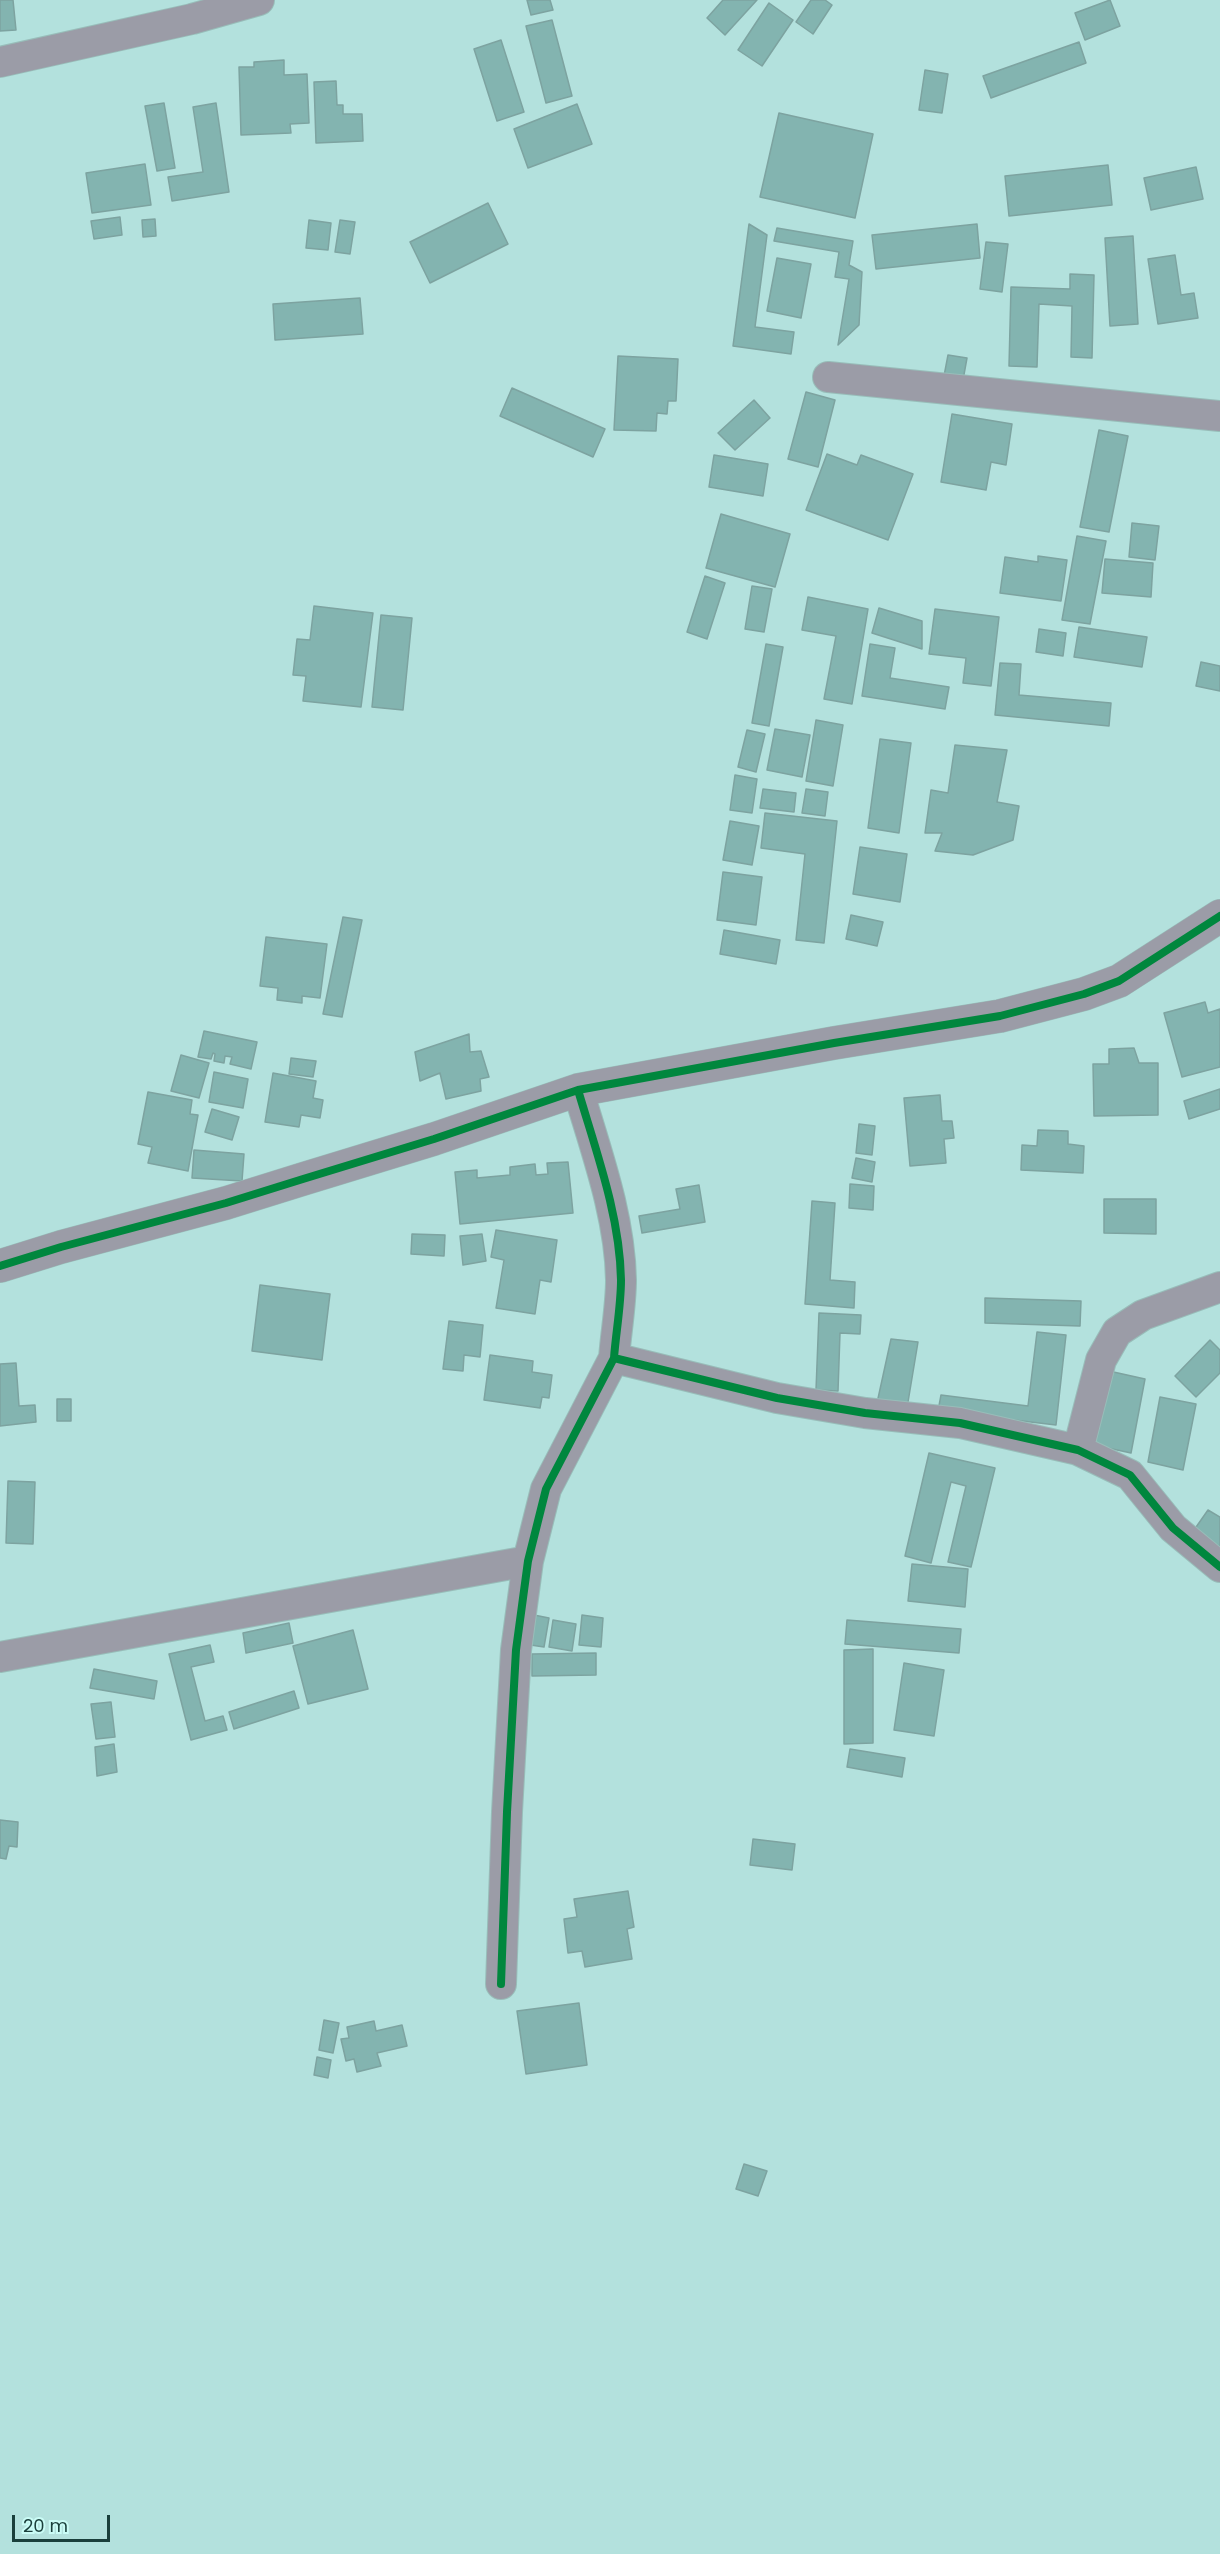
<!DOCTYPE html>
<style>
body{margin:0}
#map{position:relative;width:1220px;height:2554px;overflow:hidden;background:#b3e1dd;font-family:Poppins,sans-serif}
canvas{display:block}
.scale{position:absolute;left:12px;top:2515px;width:98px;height:27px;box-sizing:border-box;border:3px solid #1a3f3b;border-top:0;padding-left:8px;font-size:18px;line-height:21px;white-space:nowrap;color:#1a3f3b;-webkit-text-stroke:4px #cafcf6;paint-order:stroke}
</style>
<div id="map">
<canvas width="1220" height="2554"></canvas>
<div class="scale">20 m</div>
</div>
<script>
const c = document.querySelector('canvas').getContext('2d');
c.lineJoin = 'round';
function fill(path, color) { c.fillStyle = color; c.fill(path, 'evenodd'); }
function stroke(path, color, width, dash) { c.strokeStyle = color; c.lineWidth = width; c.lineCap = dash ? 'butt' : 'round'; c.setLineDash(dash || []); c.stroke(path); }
const building = new Path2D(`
 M 0,0 L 13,0 L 16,30 L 0,31 Z
 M 527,0 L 550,0 L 553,10 L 531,15 Z
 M 723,0 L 757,0 L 725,35 L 707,18 Z
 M 811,0 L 825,0 L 832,5 L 813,34 L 796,22 Z
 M 1110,0 L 1120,26 L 1085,40 L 1075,13 Z
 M 769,3 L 793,20 L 762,66 L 738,50 Z
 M 552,20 L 572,96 L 546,103 L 526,26 Z
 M 501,40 L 524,112 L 497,121 L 474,49 Z
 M 1079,42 L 1086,63 L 991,98 L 983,76 Z
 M 284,60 L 284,75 L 307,74 L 309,123 L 290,124 L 291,133 L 241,135 L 239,67 L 254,67 L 254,62 Z
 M 925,70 L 948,74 L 942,113 L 919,110 Z
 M 336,81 L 337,105 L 343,105 L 343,114 L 362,114 L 363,141 L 316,143 L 314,82 Z
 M 164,103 L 175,168 L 157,171 L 145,106 Z
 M 216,103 L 229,192 L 172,201 L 168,177 L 203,172 L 193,107 Z
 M 577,104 L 592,144 L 528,168 L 514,129 Z
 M 779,113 L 873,134 L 855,218 L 760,197 Z
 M 145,164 L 151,205 L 92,213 L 86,173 Z
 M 1108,165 L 1112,205 L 1009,216 L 1005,176 Z
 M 1196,167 L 1203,199 L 1151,210 L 1144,178 Z
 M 488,203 L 508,244 L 430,283 L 410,242 Z
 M 120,217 L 122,235 L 94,239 L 91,221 Z
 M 155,219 L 156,236 L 143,237 L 142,220 Z
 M 309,220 L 331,223 L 328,250 L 306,248 Z
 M 340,220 L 355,222 L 350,254 L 335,252 Z
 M 749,224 L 767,235 L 755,327 L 794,332 L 791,354 L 733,346 Z
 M 977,224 L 980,258 L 876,269 L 872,235 Z
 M 777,228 L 853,241 L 849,265 L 862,272 L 859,325 L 838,345 L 849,279 L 835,277 L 839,252 L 774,241 Z
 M 1133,236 L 1138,324 L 1110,326 L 1105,238 Z
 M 986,242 L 1008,244 L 1002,292 L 980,289 Z
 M 1175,255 L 1181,295 L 1194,293 L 1198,318 L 1158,324 L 1148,259 Z
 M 777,258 L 811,264 L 801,318 L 767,311 Z
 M 1070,274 L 1094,275 L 1092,358 L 1071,357 L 1072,306 L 1039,304 L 1037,367 L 1009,366 L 1011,287 L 1070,289 Z
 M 360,298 L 363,334 L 275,340 L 273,304 Z
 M 948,355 L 967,358 L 963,380 L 944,376 Z
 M 618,356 L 678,359 L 676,401 L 668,401 L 667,414 L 657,413 L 656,431 L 614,430 Z
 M 512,388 L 605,429 L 593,457 L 500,416 Z
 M 806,392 L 835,400 L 818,467 L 788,459 Z
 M 754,400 L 770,418 L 735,450 L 718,433 Z
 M 952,414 L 1012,424 L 1006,465 L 991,462 L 986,490 L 941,482 Z
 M 1099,430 L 1128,436 L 1109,532 L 1080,527 Z
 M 827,454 L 857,465 L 861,455 L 913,474 L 888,540 L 806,510 Z
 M 714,455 L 768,464 L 763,496 L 709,487 Z
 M 721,514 L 790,534 L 775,587 L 706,568 Z
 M 1132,523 L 1159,526 L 1155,560 L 1129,557 Z
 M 1077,536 L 1106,541 L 1090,624 L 1062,620 Z
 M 1038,556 L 1067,560 L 1061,601 L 1000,593 L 1005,557 L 1038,562 Z
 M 1105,559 L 1153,563 L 1151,597 L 1102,593 Z
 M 705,576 L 725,583 L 707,639 L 687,632 Z
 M 752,586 L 772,589 L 764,632 L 745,629 Z
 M 808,597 L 868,609 L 852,704 L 824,699 L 836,636 L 802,630 Z
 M 314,606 L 373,613 L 361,707 L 303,701 L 306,676 L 293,675 L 297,639 L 310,640 Z
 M 879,608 L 922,621 L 922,649 L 872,633 Z
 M 935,609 L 999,617 L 991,686 L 963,683 L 966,658 L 929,654 Z
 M 381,615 L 412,618 L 403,710 L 372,707 Z
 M 1079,627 L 1147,637 L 1142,667 L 1074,657 Z
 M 1039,629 L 1066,633 L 1063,656 L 1036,652 Z
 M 766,644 L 783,647 L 769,726 L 752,723 Z
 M 870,644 L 895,648 L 890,678 L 949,687 L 945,709 L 862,696 Z
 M 1201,662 L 1220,666 L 1220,691 L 1196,686 Z
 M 1000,663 L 1021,664 L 1019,695 L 1111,703 L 1109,726 L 995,715 Z
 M 816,720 L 843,725 L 833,786 L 806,781 Z
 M 775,729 L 810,735 L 802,777 L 767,770 Z
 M 747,730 L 765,734 L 756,772 L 738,767 Z
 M 880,739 L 911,743 L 899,833 L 868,828 Z
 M 955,745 L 1007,750 L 997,802 L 1019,806 L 1013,840 L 973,855 L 935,851 L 942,833 L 925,833 L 931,790 L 948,793 Z
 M 735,775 L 757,779 L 752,813 L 730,810 Z
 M 763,789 L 796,793 L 794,812 L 760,808 Z
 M 806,789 L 828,792 L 825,816 L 802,813 Z
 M 765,813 L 837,821 L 824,943 L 796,940 L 805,854 L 761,848 Z
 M 730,821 L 759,826 L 752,865 L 723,860 Z
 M 860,847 L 907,854 L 900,902 L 853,894 Z
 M 723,872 L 762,877 L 756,925 L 717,920 Z
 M 851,915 L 883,922 L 877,946 L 846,939 Z
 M 343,917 L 362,920 L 342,1017 L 323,1014 Z
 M 724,930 L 780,940 L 776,964 L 720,954 Z
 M 266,937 L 327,944 L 320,998 L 302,996 L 302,1003 L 277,1000 L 278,988 L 260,986 Z
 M 1205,1002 L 1208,1013 L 1220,1009 L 1220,1067 L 1182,1077 L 1164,1013 Z
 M 204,1031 L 257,1042 L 251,1069 L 230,1064 L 232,1057 L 225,1056 L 224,1063 L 214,1061 L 215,1054 L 213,1053 L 211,1059 L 198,1057 Z
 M 469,1034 L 470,1052 L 481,1051 L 489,1077 L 480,1079 L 481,1091 L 446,1099 L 440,1073 L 420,1081 L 415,1052 Z
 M 1134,1048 L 1139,1063 L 1158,1063 L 1158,1115 L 1094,1116 L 1093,1064 L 1109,1064 L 1109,1049 Z
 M 181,1055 L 209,1063 L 199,1098 L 171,1091 Z
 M 291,1058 L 316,1061 L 313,1077 L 289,1074 Z
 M 214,1072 L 248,1079 L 243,1108 L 209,1102 Z
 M 273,1073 L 316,1081 L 313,1098 L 323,1100 L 320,1118 L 301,1115 L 299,1127 L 265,1122 Z
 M 1220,1089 L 1220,1109 L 1189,1119 L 1184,1101 Z
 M 148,1092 L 192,1100 L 190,1114 L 198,1115 L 188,1171 L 148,1163 L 152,1147 L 138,1144 Z
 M 940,1095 L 942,1121 L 952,1121 L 954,1138 L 944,1139 L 946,1163 L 910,1166 L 904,1098 Z
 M 212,1109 L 239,1117 L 232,1140 L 205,1132 Z
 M 859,1124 L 875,1126 L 872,1155 L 856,1153 Z
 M 1038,1130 L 1068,1131 L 1068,1144 L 1084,1146 L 1083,1173 L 1021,1170 L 1022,1145 L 1037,1146 Z
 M 194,1150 L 244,1154 L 242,1181 L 192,1178 Z
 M 856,1158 L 875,1162 L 872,1182 L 852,1178 Z
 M 568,1162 L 573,1213 L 460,1224 L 455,1172 L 477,1170 L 477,1178 L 510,1175 L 510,1167 L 535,1164 L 536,1175 L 548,1174 L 547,1163 Z
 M 850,1184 L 874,1186 L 873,1210 L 849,1208 Z
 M 699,1185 L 705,1222 L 642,1233 L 639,1216 L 680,1209 L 676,1189 Z
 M 1104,1199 L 1156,1199 L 1156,1234 L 1104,1233 Z
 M 812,1201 L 835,1203 L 830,1280 L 855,1282 L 854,1308 L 805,1304 Z
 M 496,1230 L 557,1240 L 551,1282 L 540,1280 L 535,1314 L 496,1308 L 504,1260 L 491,1257 Z
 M 412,1234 L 445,1235 L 444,1256 L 411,1254 Z
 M 482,1234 L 486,1261 L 463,1265 L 460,1236 Z
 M 260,1285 L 330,1294 L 322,1360 L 252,1351 Z
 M 985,1298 L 1081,1301 L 1080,1326 L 985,1323 Z
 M 819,1313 L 861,1315 L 860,1334 L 840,1333 L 838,1391 L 816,1390 Z
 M 449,1321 L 483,1325 L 480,1357 L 464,1355 L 463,1371 L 443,1369 Z
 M 1037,1332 L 1066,1335 L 1056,1425 L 938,1411 L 941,1395 L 1028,1406 Z
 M 891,1339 L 918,1342 L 907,1408 L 877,1403 Z
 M 1210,1340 L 1220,1350 L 1220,1373 L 1196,1397 L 1175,1376 Z
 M 490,1355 L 533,1361 L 532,1372 L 552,1375 L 549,1398 L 542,1397 L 540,1408 L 484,1400 Z
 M 16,1363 L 19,1406 L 35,1405 L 36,1422 L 0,1426 L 0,1364 Z
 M 1109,1371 L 1145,1379 L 1131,1453 L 1094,1445 Z
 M 1160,1397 L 1196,1404 L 1183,1470 L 1148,1462 Z
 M 57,1399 L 71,1399 L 71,1421 L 57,1421 Z
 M 929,1453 L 995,1468 L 971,1567 L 948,1562 L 966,1486 L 951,1482 L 931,1563 L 905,1556 Z
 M 8,1481 L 35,1482 L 33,1544 L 6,1543 Z
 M 1208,1510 L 1220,1517 L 1220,1547 L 1194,1530 Z
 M 912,1564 L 968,1569 L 965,1607 L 908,1601 Z
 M 529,1614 L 549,1618 L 544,1647 L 524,1644 Z
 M 582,1615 L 603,1618 L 601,1647 L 579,1645 Z
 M 553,1620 L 576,1624 L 572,1651 L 549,1647 Z
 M 847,1620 L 961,1629 L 959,1653 L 845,1644 Z
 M 289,1623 L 293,1643 L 246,1653 L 243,1633 Z
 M 353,1630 L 368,1689 L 308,1704 L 293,1646 Z
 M 210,1645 L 214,1662 L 191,1667 L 205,1721 L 223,1716 L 227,1730 L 191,1740 L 169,1654 Z
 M 873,1649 L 873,1743 L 844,1744 L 844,1650 Z
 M 596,1653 L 596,1675 L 532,1676 L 532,1654 Z
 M 904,1663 L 944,1670 L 934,1736 L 894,1730 Z
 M 94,1669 L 157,1681 L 154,1699 L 90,1688 Z
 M 294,1691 L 299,1708 L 234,1729 L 229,1712 Z
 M 111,1702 L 115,1737 L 96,1739 L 91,1704 Z
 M 114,1744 L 117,1772 L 97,1776 L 95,1747 Z
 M 850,1749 L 905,1758 L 902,1777 L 847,1767 Z
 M 0,1820 L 18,1822 L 17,1847 L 9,1846 L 6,1859 L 0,1858 Z
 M 753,1839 L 795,1844 L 792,1870 L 750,1865 Z
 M 628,1891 L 634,1927 L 627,1929 L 632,1959 L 585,1967 L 582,1951 L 568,1953 L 564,1919 L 577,1917 L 574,1899 Z
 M 579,2003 L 587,2065 L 526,2074 L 517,2011 Z
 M 324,2020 L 339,2023 L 333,2053 L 319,2050 Z
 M 374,2021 L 376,2031 L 402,2025 L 407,2046 L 377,2053 L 381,2066 L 357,2072 L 354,2059 L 346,2061 L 341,2039 L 349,2038 L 347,2027 Z
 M 317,2057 L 331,2060 L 328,2078 L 314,2075 Z
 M 744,2164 L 767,2171 L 758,2196 L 736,2189 Z`);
fill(building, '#83b4b0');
stroke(building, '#7da3a0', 1.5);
const minor = new Path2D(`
 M 0,62 L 192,19 L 259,0
 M 828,377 L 1220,416
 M 578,1090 C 596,1151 620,1216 621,1280 C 621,1305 616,1332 614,1358 L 777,1398 L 865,1413 L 960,1423 L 1078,1450 L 1130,1475 L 1173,1528 L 1220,1567
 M 1078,1450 L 1101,1360 L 1117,1332 L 1143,1315 L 1220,1287
 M 0,1657 L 528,1561
 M 501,1984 L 507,1812 L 516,1650 L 528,1561 L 546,1489 L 614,1358`);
const tertiary = new Path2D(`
 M 0,1266 L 61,1247 L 226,1203 L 303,1179 L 434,1139 L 578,1090 L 834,1043 L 1000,1016 L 1084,994 L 1119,981 L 1220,916`);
stroke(minor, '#98bdb9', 32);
stroke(tertiary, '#98bdb9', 34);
stroke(minor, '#9b9ca7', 30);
stroke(tertiary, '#9b9ca7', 33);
stroke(new Path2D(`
 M 578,1090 C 596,1151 620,1216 621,1280 C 621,1305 616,1332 614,1358 L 777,1398 L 865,1413 L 960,1423 L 1078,1450 L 1130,1475 L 1173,1528 L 1220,1567
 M 0,1266 L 61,1247 L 226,1203 L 303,1179 L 434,1139 L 578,1090 L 834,1043 L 1000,1016 L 1084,994 L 1119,981 L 1220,916
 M 501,1984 L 507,1812 L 516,1650 L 528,1561 L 546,1489 L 614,1358`), '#00873e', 8);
</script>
